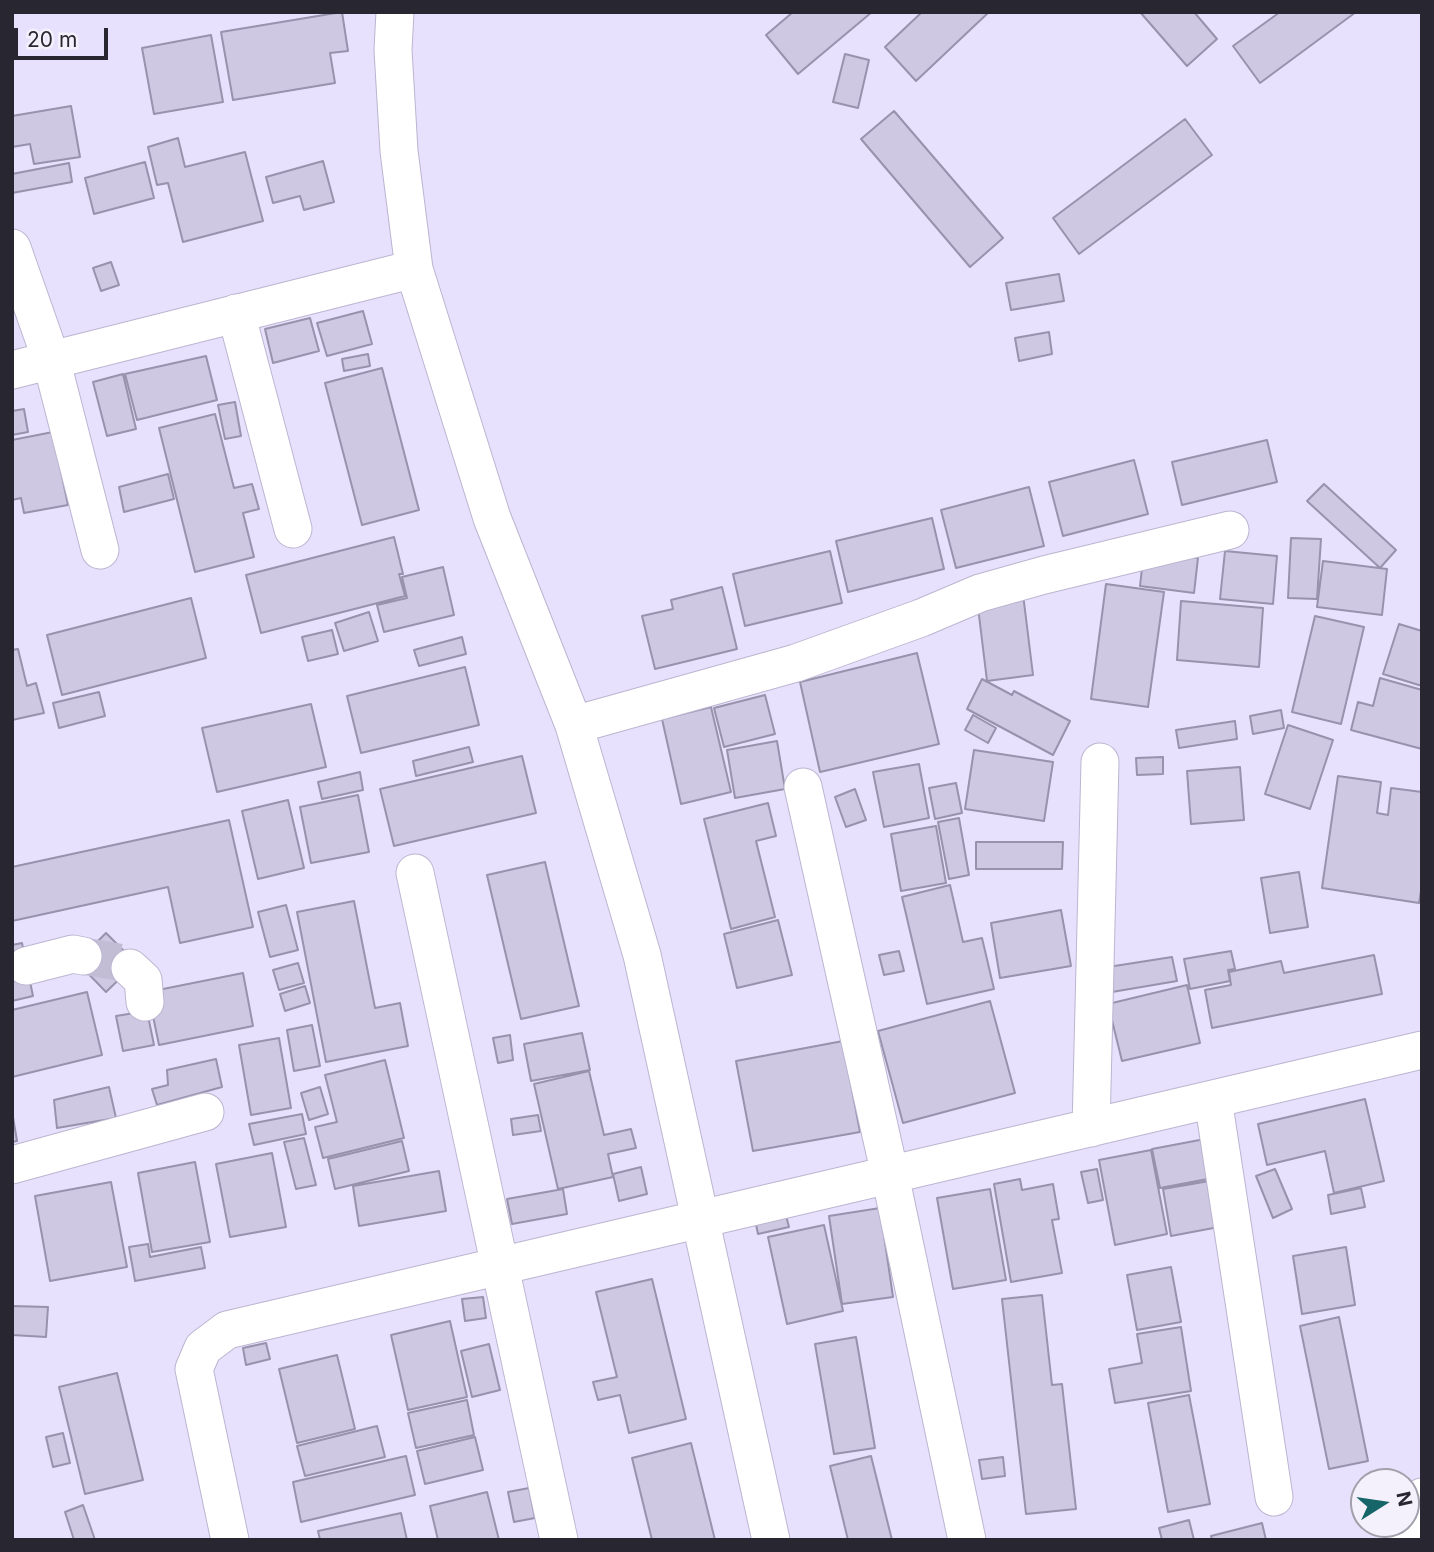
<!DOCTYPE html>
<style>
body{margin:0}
#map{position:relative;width:1434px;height:1552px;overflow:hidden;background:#e8e1fd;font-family:Inter,sans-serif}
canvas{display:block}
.frame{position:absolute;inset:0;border:14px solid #282630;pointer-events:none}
.north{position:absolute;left:1350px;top:1468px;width:70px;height:70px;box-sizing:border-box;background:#f4f1fc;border:2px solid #a2a0aa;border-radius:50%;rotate:78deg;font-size:19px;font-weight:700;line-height:28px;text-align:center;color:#282630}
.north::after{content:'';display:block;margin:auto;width:24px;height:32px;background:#166569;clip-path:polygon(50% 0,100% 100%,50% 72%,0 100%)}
.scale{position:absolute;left:14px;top:28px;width:94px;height:32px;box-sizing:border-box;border:4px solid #282630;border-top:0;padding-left:9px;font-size:21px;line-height:24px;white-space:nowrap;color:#282630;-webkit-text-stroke:5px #f4f1fc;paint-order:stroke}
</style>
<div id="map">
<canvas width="1434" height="1552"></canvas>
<div class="frame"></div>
<div class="north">N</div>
<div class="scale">20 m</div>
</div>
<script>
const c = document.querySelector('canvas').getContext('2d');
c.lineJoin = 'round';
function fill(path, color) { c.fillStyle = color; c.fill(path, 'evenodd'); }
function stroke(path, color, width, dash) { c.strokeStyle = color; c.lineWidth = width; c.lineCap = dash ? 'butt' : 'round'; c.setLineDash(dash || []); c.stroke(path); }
const building = new Path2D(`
 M 342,12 L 348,51 L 330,53 L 335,83 L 233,100 L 221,32 Z
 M 793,12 L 872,12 L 798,74 L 766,35 Z
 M 922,12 L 989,12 L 916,81 L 885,47 Z
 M 1140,12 L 1194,12 L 1217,39 L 1187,66 Z
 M 1280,12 L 1356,12 L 1260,83 L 1233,46 Z
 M 211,35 L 223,102 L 154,114 L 142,48 Z
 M 845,54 L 869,60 L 858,108 L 833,102 Z
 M 71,106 L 80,157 L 34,164 L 30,144 L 12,147 L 12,116 Z
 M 894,111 L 1003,238 L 970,267 L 861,139 Z
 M 1185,119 L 1212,155 L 1079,254 L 1053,218 Z
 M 178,138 L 185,167 L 245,152 L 263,221 L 183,242 L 168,183 L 157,185 L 148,147 Z
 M 323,161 L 334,202 L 304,210 L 300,196 L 273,203 L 266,177 Z
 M 145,162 L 154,198 L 94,214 L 85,178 Z
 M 69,163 L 72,182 L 12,193 L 12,174 Z
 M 111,262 L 119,285 L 101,291 L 93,268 Z
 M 1059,274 L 1064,301 L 1011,310 L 1006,283 Z
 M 363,311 L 372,344 L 327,356 L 317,323 Z
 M 310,318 L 319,351 L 273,363 L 265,329 Z
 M 1049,332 L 1052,354 L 1019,361 L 1015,338 Z
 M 368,354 L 370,366 L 344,371 L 342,359 Z
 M 206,356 L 217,400 L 137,420 L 125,374 Z
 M 382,368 L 419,510 L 362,525 L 325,383 Z
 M 123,374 L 136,429 L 107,436 L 93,382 Z
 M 235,402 L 241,436 L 225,439 L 218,405 Z
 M 24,409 L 28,432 L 12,435 L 12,411 Z
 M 215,414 L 234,488 L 252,484 L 259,509 L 243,513 L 254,557 L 195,572 L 159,428 Z
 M 53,432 L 68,505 L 24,513 L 21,498 L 12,500 L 12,440 Z
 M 1267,440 L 1277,482 L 1182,505 L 1172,462 Z
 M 1134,460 L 1148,514 L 1063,536 L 1049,482 Z
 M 168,474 L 174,499 L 124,512 L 119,487 Z
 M 1324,484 L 1396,550 L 1380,568 L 1307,501 Z
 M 1029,487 L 1044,546 L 956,568 L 941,510 Z
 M 932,518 L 944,569 L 848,592 L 836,541 Z
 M 394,537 L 403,574 L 399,574 L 405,596 L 261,633 L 246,575 Z
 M 1291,538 L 1321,539 L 1317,599 L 1288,598 Z
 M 830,551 L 842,603 L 745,626 L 733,574 Z
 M 1144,551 L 1198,558 L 1194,593 L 1140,586 Z
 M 1225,551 L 1277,556 L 1273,604 L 1220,599 Z
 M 1323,561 L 1387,569 L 1382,615 L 1317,607 Z
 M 443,567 L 454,615 L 384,632 L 377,605 L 407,598 L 402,577 Z
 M 1106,584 L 1164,592 L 1148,707 L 1091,699 Z
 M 722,587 L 737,649 L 655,669 L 642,616 L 673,609 L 671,600 Z
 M 1023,594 L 1033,675 L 987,681 L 977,599 Z
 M 191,598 L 206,658 L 62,695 L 47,635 Z
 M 1181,601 L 1263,608 L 1259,667 L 1177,660 Z
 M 369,612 L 378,641 L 344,651 L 335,623 Z
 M 1315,616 L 1364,627 L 1341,724 L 1292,712 Z
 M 1399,624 L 1422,631 L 1422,686 L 1383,674 Z
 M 332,630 L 338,654 L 308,661 L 302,637 Z
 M 462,637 L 466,654 L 419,666 L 414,650 Z
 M 18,649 L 27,686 L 36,683 L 44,713 L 12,720 L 12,650 Z
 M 917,653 L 939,744 L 820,772 L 800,682 Z
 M 465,667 L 479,725 L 361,753 L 347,696 Z
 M 1380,678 L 1422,690 L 1422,749 L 1351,730 L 1358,702 L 1373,706 Z
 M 982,679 L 1012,695 L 1014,691 L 1070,721 L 1053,755 L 967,709 Z
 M 99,692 L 105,716 L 59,728 L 53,703 Z
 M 765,695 L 775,734 L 724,747 L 714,708 Z
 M 311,704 L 326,767 L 217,792 L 202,728 Z
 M 711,707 L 731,792 L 681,804 L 662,719 Z
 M 1281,710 L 1284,728 L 1253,734 L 1250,716 Z
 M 973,715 L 996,728 L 988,743 L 965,730 Z
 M 1235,721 L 1237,739 L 1179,748 L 1176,730 Z
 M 1288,725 L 1333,740 L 1310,809 L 1265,794 Z
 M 777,741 L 785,789 L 735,798 L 727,750 Z
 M 469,747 L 473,762 L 416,776 L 413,761 Z
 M 974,750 L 1053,762 L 1044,821 L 965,809 Z
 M 522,756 L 536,813 L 394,846 L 380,789 Z
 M 1163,757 L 1163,774 L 1137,775 L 1136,758 Z
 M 919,764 L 929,818 L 884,827 L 873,772 Z
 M 1240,767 L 1244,820 L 1191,824 L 1187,771 Z
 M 360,772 L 363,790 L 322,799 L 318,782 Z
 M 1338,776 L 1381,782 L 1377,813 L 1388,815 L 1391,788 L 1422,792 L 1422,885 L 1419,903 L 1322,888 Z
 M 956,783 L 962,813 L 935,819 L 929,788 Z
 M 855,789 L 866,820 L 846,827 L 835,797 Z
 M 358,795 L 369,852 L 311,863 L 300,807 Z
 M 288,800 L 304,868 L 258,879 L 242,811 Z
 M 768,803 L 776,836 L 756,841 L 775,917 L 731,929 L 704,819 Z
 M 959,818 L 969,875 L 949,879 L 938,822 Z
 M 229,820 L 253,927 L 180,943 L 168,887 L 12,921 L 12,867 Z
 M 936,826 L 946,883 L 901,891 L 891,834 Z
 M 976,842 L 1063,842 L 1062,869 L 976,869 Z
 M 545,862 L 579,1006 L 521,1019 L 487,875 Z
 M 1299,872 L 1308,927 L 1270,933 L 1261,878 Z
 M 950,885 L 963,942 L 982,938 L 994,989 L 927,1004 L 902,897 Z
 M 354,901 L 375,1008 L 400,1003 L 408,1046 L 326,1062 L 297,912 Z
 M 286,905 L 298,950 L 270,957 L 258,912 Z
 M 1061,910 L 1071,966 L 1000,978 L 991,923 Z
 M 778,920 L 792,975 L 737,988 L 724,934 Z
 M 106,933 L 136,963 L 106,992 L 77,962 Z
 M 22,943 L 33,996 L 12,1001 L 12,945 Z
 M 899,951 L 904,971 L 884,975 L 879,955 Z
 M 1231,951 L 1235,969 L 1228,970 L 1230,981 L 1190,989 L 1184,959 Z
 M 1374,955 L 1382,994 L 1212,1028 L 1205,990 L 1231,985 L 1229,972 L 1281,961 L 1284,973 Z
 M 1172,957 L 1177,981 L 1112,992 L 1108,967 Z
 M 298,963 L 304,983 L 279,990 L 273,970 Z
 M 243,973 L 253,1026 L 159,1045 L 148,992 Z
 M 1187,985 L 1200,1043 L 1122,1061 L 1108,1004 Z
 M 305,986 L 310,1003 L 285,1011 L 280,994 Z
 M 87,992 L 102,1055 L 12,1077 L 12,1010 Z
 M 990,1001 L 1015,1093 L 903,1123 L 878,1031 Z
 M 147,1011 L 154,1045 L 123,1051 L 116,1016 Z
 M 312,1025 L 320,1066 L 294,1071 L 287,1030 Z
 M 582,1033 L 590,1070 L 531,1081 L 524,1044 Z
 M 510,1035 L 513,1060 L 498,1063 L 493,1038 Z
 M 279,1038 L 291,1108 L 251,1115 L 239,1045 Z
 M 843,1041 L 860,1132 L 753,1151 L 736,1061 Z
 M 216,1059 L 222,1087 L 157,1105 L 152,1089 L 168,1085 L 167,1070 Z
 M 385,1060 L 404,1138 L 323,1158 L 315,1127 L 337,1122 L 325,1075 Z
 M 589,1071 L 604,1135 L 631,1129 L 636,1148 L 608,1154 L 613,1177 L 558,1189 L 534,1084 Z
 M 109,1087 L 116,1118 L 57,1128 L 54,1100 Z
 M 320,1087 L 328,1114 L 309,1120 L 301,1093 Z
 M 1365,1099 L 1384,1181 L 1334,1193 L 1325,1151 L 1267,1165 L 1258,1124 Z
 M 12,1111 L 17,1141 L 12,1142 Z
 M 302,1114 L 306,1134 L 254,1145 L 249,1124 Z
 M 538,1115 L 541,1131 L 513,1135 L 511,1119 Z
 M 304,1138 L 316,1185 L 296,1189 L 284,1142 Z
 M 1205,1139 L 1213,1178 L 1160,1188 L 1152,1149 Z
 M 402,1141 L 409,1171 L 335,1189 L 328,1159 Z
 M 1151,1150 L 1167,1234 L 1115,1245 L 1099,1160 Z
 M 272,1153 L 286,1227 L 230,1237 L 216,1164 Z
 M 195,1162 L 210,1242 L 152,1252 L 138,1173 Z
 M 641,1167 L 647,1194 L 619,1201 L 613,1174 Z
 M 1097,1169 L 1103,1200 L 1088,1203 L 1081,1172 Z
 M 1275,1169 L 1292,1209 L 1273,1218 L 1256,1176 Z
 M 439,1171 L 446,1211 L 359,1226 L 353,1186 Z
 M 1020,1179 L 1022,1190 L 1053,1184 L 1059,1219 L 1052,1220 L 1062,1273 L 1011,1282 L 994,1184 Z
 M 1215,1180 L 1224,1226 L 1171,1236 L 1163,1189 Z
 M 111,1182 L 127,1267 L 50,1281 L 35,1196 Z
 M 1361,1188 L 1365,1207 L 1331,1214 L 1328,1195 Z
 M 563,1189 L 567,1214 L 512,1224 L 507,1199 Z
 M 990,1189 L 1006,1280 L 953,1289 L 937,1198 Z
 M 784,1208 L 789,1227 L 758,1234 L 754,1215 Z
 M 880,1208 L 893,1297 L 842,1304 L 829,1216 Z
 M 824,1225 L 843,1311 L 787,1324 L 768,1237 Z
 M 148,1244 L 150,1257 L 201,1247 L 205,1268 L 135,1281 L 129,1247 Z
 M 1346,1247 L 1355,1305 L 1302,1314 L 1293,1256 Z
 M 1171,1267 L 1181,1322 L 1137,1330 L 1127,1275 Z
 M 652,1279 L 686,1419 L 629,1433 L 620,1395 L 598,1400 L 593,1382 L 617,1377 L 596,1292 Z
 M 1042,1295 L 1052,1385 L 1062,1384 L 1076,1509 L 1026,1514 L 1002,1299 Z
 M 483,1297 L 486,1318 L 465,1321 L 462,1299 Z
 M 12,1306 L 48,1307 L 46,1337 L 12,1335 Z
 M 1339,1317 L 1368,1461 L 1329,1469 L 1300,1326 Z
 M 450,1321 L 467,1397 L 408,1410 L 391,1335 Z
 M 1181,1327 L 1191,1391 L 1115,1403 L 1109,1369 L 1142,1363 L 1137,1334 Z
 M 856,1337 L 875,1448 L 834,1454 L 815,1344 Z
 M 266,1343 L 270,1359 L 246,1365 L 243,1348 Z
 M 489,1344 L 500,1390 L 472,1397 L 461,1351 Z
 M 337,1355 L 355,1429 L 297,1443 L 279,1369 Z
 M 117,1373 L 143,1480 L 85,1494 L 59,1387 Z
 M 1189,1395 L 1210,1504 L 1168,1512 L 1148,1403 Z
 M 467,1400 L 474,1435 L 416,1448 L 408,1413 Z
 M 377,1426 L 385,1457 L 305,1476 L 297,1446 Z
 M 63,1433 L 70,1463 L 53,1467 L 46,1437 Z
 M 475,1437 L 483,1470 L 425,1484 L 417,1451 Z
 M 691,1443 L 715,1540 L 652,1540 L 632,1458 Z
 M 406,1456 L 415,1495 L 301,1522 L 293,1482 Z
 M 871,1456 L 892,1540 L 848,1540 L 830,1466 Z
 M 1003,1457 L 1005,1476 L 982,1479 L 979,1460 Z
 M 529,1488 L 535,1518 L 514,1522 L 508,1492 Z
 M 487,1492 L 499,1540 L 438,1540 L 430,1506 Z
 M 83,1505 L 95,1540 L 74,1540 L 65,1512 Z
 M 401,1513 L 407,1540 L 320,1540 L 318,1531 Z
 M 1189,1520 L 1194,1540 L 1162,1540 L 1159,1528 Z
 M 1262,1523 L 1266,1540 L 1212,1540 L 1211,1536 Z`);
fill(building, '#cec8e3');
stroke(building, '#9892ac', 2);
stroke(new Path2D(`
 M 83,956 L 124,963 L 130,968`), '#c2bcd4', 37, [37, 18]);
const minor = new Path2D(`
 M 395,12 L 393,50 L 399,151 L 414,269 L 492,518 L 574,725 L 642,955 L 771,1540
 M 12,248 L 51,359 L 100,550
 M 236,313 L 293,529
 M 12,370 L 414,269
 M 574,725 L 796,663 L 921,618 L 980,593 L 1044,575 L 1230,530
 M 803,787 L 890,1175 L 967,1540
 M 415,873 L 559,1540
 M 26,966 L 73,954 L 83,956
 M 130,968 L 143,980 L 145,1002
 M 1213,1099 L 1274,1497
 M 1091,1128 L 1100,762
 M 12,1165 L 205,1112
 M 230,1540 L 194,1369 L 203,1348 L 227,1330 L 1422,1050
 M 1403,1540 L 1422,1497`);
stroke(minor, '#bcb5d0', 39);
stroke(minor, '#fff', 37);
</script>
